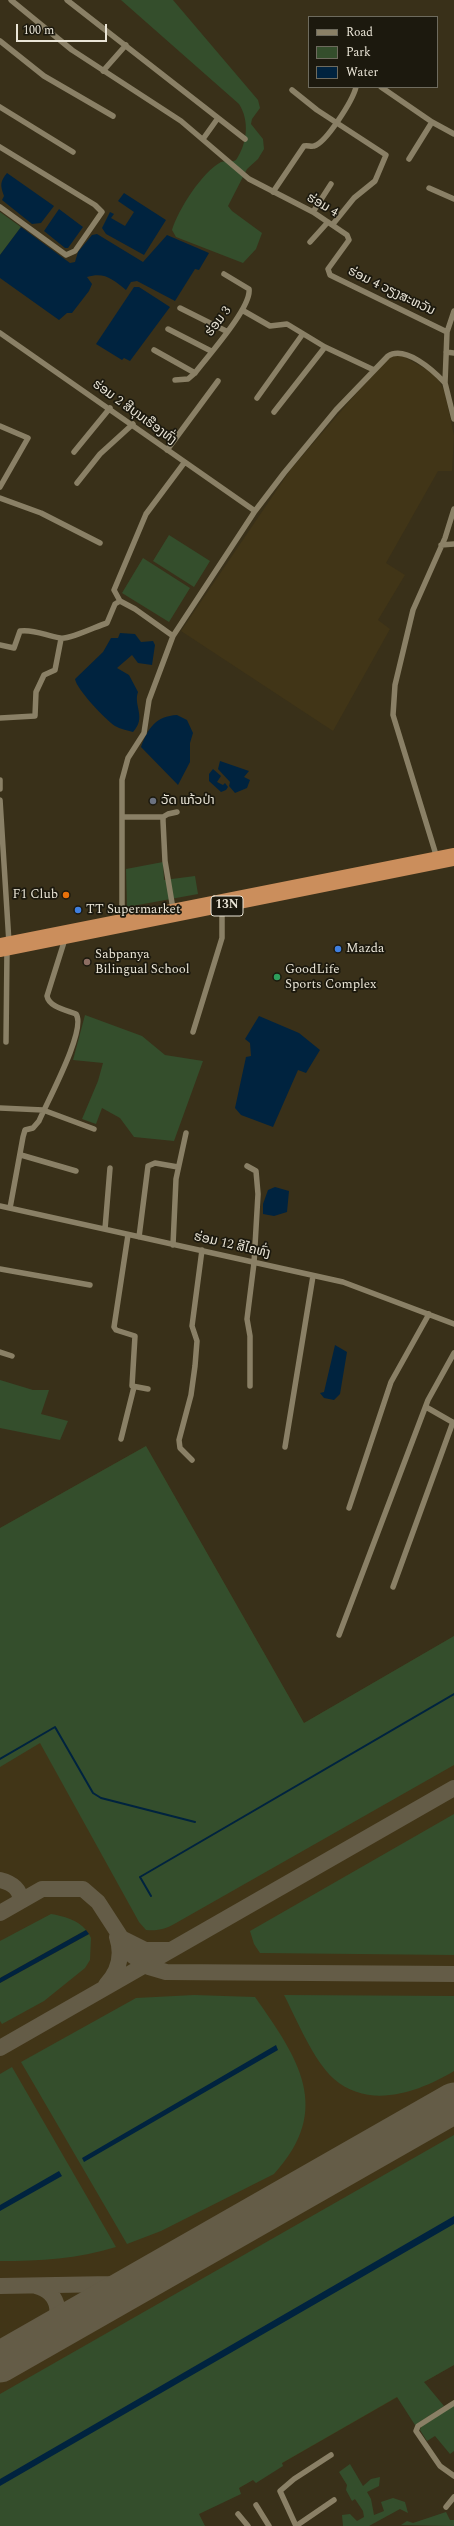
<!DOCTYPE html>
<meta charset="utf-8">
<style>
body{margin:0}
#map{position:relative;width:454px;height:2526px;overflow:hidden;background:#393019;font-family:Spectral,serif}
canvas{display:block}
.legend{position:absolute;left:308px;top:16px;width:130px;height:72px;box-sizing:border-box;background:#1c190e;border:1px solid #6e6b5e;margin:0;padding:5px 7px;list-style:none;font-size:12px;color:#eae5d7}
.legend li{display:flex;align-items:center;gap:8px;height:20px}
.legend b{width:20px;border:1px solid #6e6b5e}
.scale{position:absolute;left:16px;top:24px;width:91px;height:18px;box-sizing:border-box;border:2px solid #eae5d7;border-top:0;padding-left:5px;font-size:12px;line-height:14px;white-space:nowrap;color:#eae5d7;-webkit-text-stroke:3px #1c190e;paint-order:stroke}
</style>
<div id="map">
<canvas width="454" height="2526"></canvas>
<ul class="legend">
<li><b style="height:5px;background:#8a8066"></b>Road</li>
<li><b style="height:11px;background:#344e2c"></b>Park</li>
<li><b style="height:11px;background:#00233f"></b>Water</li>
</ul>
<div class="scale">100 m</div>
</div>
<script>
const c = document.querySelector('canvas').getContext('2d');
c.lineJoin = 'round';
function fill(path, color) { c.fillStyle = color; c.fill(path, 'evenodd'); }
function stroke(path, color, width, dash) { c.strokeStyle = color; c.lineWidth = width; c.lineCap = dash ? 'butt' : 'round'; c.setLineDash(dash || []); c.stroke(path); }
function write(font, color, halo, rows, align = 'center') {
  c.font = font + ' Spectral,"Noto Sans Lao",serif'; c.lineWidth = 3.5; c.setLineDash([]); c.textBaseline = 'middle'; c.strokeStyle = halo; c.fillStyle = color; for (const [text, x, y, turn = 0] of rows) {
    c.save(); c.translate(x, y); c.rotate((+turn || 0) * Math.PI / 180); c.textAlign = isNaN(turn) ? turn : align; if (halo) c.strokeText(text, 0, 0); c.fillText(text, 0, 0); c.restore();
  }
}
fill(new Path2D(`
 M 393,351 L 435,374 L 445,392 L 454,436 L 452,471 L 438,471 L 386,563 L 405,575 L 378,620 L 390,629 L 333,731 L 181,631 L 291,469 Z
 M 146,1446 L 304,1723 L 454,1636 L 454,2365 L 239,2488 L 0,2526 L 0,1528 Z`), '#413517');
fill(new Path2D(`
 M 121,0 L 173,0 L 258,100 L 260,108 L 252,119 L 251,124 L 263,139 L 264,149 L 258,159 L 247,169 L 228,206 L 232,211 L 262,233 L 256,249 L 243,263 L 176,237 L 172,230 C 178,210 202,172 221,162 C 226,160 231,163 236,160 C 247,144 250,121 239,104 Z
 M 0,212 L 21,227 L 0,255 Z
 M 169,535 L 210,561 L 194,587 L 153,561 Z
 M 143,558 L 190,588 L 169,622 L 122,593 Z
 M 163,862 L 164,880 L 195,876 L 198,894 L 127,907 L 126,869 Z
 M 85,1015 L 142,1036 L 165,1055 L 203,1061 L 174,1141 L 134,1137 L 120,1118 L 102,1108 L 96,1124 L 82,1119 L 98,1081 L 103,1063 L 73,1060 Z
 M 0,1380 L 33,1390 L 49,1390 L 41,1414 L 68,1421 L 60,1440 L 0,1428 Z
 M 146,1446 L 304,1723 L 454,1636 L 454,1765 L 176,1923 C 166,1929 158,1931 146,1930 L 139,1922 L 40,1743 L 0,1767 L 0,1528 Z
 M 454,1814 L 454,1955 L 260,1953 L 254,1944 L 250,1931 Z
 M 51,1914 C 63,1916 78,1920 86,1930 L 0,1978 L 0,1941 Z
 M 89,1934 L 91,1938 L 90,1960 L 85,1968 L 44,2001 L 2,2024 L 0,2021 L 0,1983 Z
 M 194,1995 L 255,1997 C 298,2058 334,2109 274,2174 L 161,2231 L 127,2244 L 21,2062 L 136,1998 Z
 M 284,1995 L 454,1996 L 454,2071 C 419,2092 370,2110 334,2079 C 313,2060 297,2020 284,1995 Z
 M 12,2067 L 116,2247 C 77,2259 41,2261 0,2261 L 0,2074 Z
 M 454,2135 L 454,2365 L 424,2382 L 444,2406 L 415,2425 L 397,2397 L 282,2463 L 283,2466 L 256,2483 L 253,2480 L 239,2488 L 241,2494 L 199,2514 L 205,2526 L 0,2526 L 0,2394 Z
 M 454,2405 L 454,2451 L 450,2454 L 435,2436 L 427,2441 L 420,2430 L 421,2427 Z
 M 350,2464 L 363,2486 L 371,2479 L 380,2477 L 379,2486 L 367,2492 L 371,2499 L 374,2515 L 384,2511 L 381,2502 L 393,2498 L 405,2502 L 408,2513 L 400,2509 L 369,2526 L 343,2526 L 342,2515 L 350,2514 L 357,2521 L 364,2517 L 363,2511 L 355,2499 L 352,2501 L 346,2490 L 347,2485 L 339,2472 Z
 M 446,2512 L 450,2520 L 454,2520 L 454,2526 L 401,2525 L 407,2521 L 413,2523 Z`), '#344e2c');
fill(new Path2D(`
 M 7,173 L 54,206 L 41,223 L 32,224 L 2,200 L 4,196 C 0,185 0,182 7,173 Z
 M 124,193 L 166,220 L 144,255 L 106,234 L 102,228 L 110,212 L 114,214 L 111,218 L 125,226 L 134,212 L 118,201 Z
 M 59,209 L 83,227 L 68,248 L 65,248 L 44,231 Z
 M 21,227 L 70,263 L 75,262 L 78,252 L 92,235 L 97,234 L 143,262 L 167,235 L 209,253 L 199,270 L 195,269 L 175,301 L 137,281 L 131,282 L 126,290 C 112,279 105,272 87,277 L 92,284 L 89,291 L 72,313 L 67,313 L 59,320 L 0,278 L 0,255 Z
 M 134,287 L 139,287 L 170,307 L 130,361 L 124,358 L 122,360 L 96,344 Z
 M 120,633 L 135,634 L 141,642 L 153,641 L 155,645 L 152,665 L 138,663 L 132,655 L 117,668 L 129,675 L 138,692 C 133,706 147,717 133,732 C 127,730 120,729 115,726 C 105,719 77,690 75,679 L 103,652 L 111,638 L 118,638 Z
 M 177,715 L 187,720 L 193,733 L 190,743 L 190,762 L 178,785 L 141,747 C 148,728 156,716 177,715 Z
 M 220,761 L 249,771 L 244,777 L 250,780 L 247,788 L 235,793 L 229,786 L 230,782 L 218,769 Z
 M 213,769 L 221,776 L 217,782 L 223,785 L 225,783 L 228,787 L 226,790 L 221,792 L 209,781 L 209,774 Z
 M 259,1016 L 299,1033 L 320,1050 L 306,1073 L 298,1070 L 273,1127 L 241,1115 L 235,1108 L 246,1057 L 251,1056 L 250,1043 L 245,1039 Z
 M 275,1187 L 289,1191 L 287,1212 L 274,1216 L 263,1214 L 263,1204 L 268,1190 Z
 M 335,1345 L 347,1352 L 340,1394 L 334,1400 L 324,1398 L 320,1393 L 324,1392 Z
 M 86,1930 L 89,1934 L 0,1983 L 0,1978 Z
 M 276,2045 L 278,2050 L 84,2162 L 82,2158 Z
 M 59,2171 L 62,2176 L 0,2211 L 0,2205 Z
 M 454,2216 L 454,2224 L 0,2486 L 0,2479 Z`), '#00233f');
stroke(new Path2D(`
 M 0,1759 L 55,1727 L 93,1793 L 101,1798 L 195,1822
 M 151,1896 L 140,1877 L 454,1694`), '#00233f', 2);
stroke(new Path2D(`
 M 0,1880 C 12,1883 20,1888 21,1901
 M 0,1913 L 42,1889 L 83,1889 L 98,1902 L 133,1956 L 149,1967 L 166,1972 L 454,1974
 M 123,1939 L 145,1950 L 169,1950
 M 106,1985 C 119,1971 123,1955 117,1937
 M 0,2048 L 454,1788
 M 0,2286 L 112,2284 L 151,2276
 M 36,2286 C 62,2293 63,2319 46,2336`), '#645c47', 16);
stroke(new Path2D(`
 M 0,2362 L 454,2103`), '#645c47', 41);
stroke(new Path2D(`
 M 11,0 L 72,50 L 181,121 L 249,179 L 313,212 L 347,235 L 349,240 L 328,269 L 330,275 L 447,332
 M 67,0 L 245,139
 M 0,41 L 44,76 L 113,116
 M 103,71 L 126,45
 M 381,87 L 432,122 L 454,134
 M 292,90 L 317,110 L 386,155 L 375,181 L 354,198 L 333,224
 M 0,107 L 73,152
 M 203,139 L 218,118
 M 0,147 L 95,205 L 102,212 L 75,251 L 66,255 L 0,207
 M 409,159 L 432,122
 M 429,188 L 454,199
 M 273,192 L 304,146 C 308,145 311,147 314,146 C 326,143 353,100 356,87
 M 313,212 L 331,184
 M 310,242 L 328,222
 M 180,308 L 226,331
 M 242,310 L 270,326 L 287,324 L 325,347 L 374,370
 M 454,311 L 447,332 L 445,383 L 454,419
 M 168,329 L 211,351
 M 0,333 L 255,511
 M 154,350 L 195,373 C 207,357 252,307 249,289 L 224,274
 M 446,352 L 454,353
 M 175,380 L 188,379 L 195,373
 M 257,398 L 302,335
 M 274,412 L 325,347
 M 0,426 L 28,438 L 0,487
 M 167,450 L 218,381
 M 74,452 L 110,408
 M 77,483 L 100,454 L 133,424
 M 0,498 L 41,513 L 100,543
 M 441,545 L 454,544
 M 173,636 L 135,609 L 120,601 L 114,590 L 146,514 L 184,463
 M 0,645 L 14,648 L 20,631 C 35,629 46,636 60,638 C 69,640 97,626 107,623 L 115,604 L 120,601
 M 0,718 L 35,716 L 36,692 L 44,675 L 55,670 L 61,639
 M 0,780 L 0,789
 M 0,800 L 9,943
 M 122,817 L 163,817
 M 437,858 L 393,715 L 395,685 L 413,610 L 445,538 L 454,509
 M 173,909 L 165,861 L 163,821 L 163,817 L 168,814 L 177,812
 M 122,918 L 122,780 L 128,758 L 144,733 L 149,700 L 173,636 L 255,511 L 284,473 L 336,410 L 388,356 C 405,345 433,370 445,383
 M 193,1032 L 222,938 L 222,907
 M 6,1042 L 7,950
 M 0,1108 L 43,1110 L 94,1129
 M 21,1155 L 76,1171
 M 247,1166 L 256,1171 L 258,1194 L 254,1263 L 247,1319 L 250,1336 L 250,1386
 M 0,1206 L 343,1282 L 454,1324
 M 10,1208 L 23,1137 L 25,1130 L 33,1128 L 39,1121 C 47,1102 87,1029 76,1014 C 66,1010 49,1007 47,996 L 65,939
 M 105,1229 L 110,1168
 M 128,1235 L 114,1327 L 116,1330 L 135,1336 L 132,1386 L 148,1389
 M 139,1237 L 148,1166 L 155,1163 L 178,1167
 M 173,1245 L 176,1179 L 186,1133
 M 0,1269 L 90,1285
 M 0,1352 L 12,1356
 M 426,1407 L 454,1423
 M 121,1439 L 134,1387
 M 285,1447 L 313,1276
 M 192,1460 L 180,1448 L 179,1440 L 191,1395 L 195,1366 L 197,1341 L 192,1326 L 202,1250
 M 349,1508 L 391,1382 L 429,1314
 M 393,1587 L 453,1422
 M 339,1635 L 428,1400 L 454,1353
 M 454,2403 L 418,2426 L 416,2431 L 440,2466 L 454,2476
 M 331,2455 L 294,2479 L 280,2491 L 296,2526 L 334,2500
 M 256,2505 L 269,2526
 M 446,2507 L 454,2497
 M 238,2514 L 248,2526`), '#8a8066', 5.5);
stroke(new Path2D(`
 M 0,943 L 454,853
 M 0,952 L 454,861`), '#cb8e5c', 10);
for (const [x, y, r, color] of [
 [153,801,4,"#6b7280"],
 [66,895,4,"#e8710a"],
 [78,910,4,"#3f7fe0"],
 [338,949,4,"#3f7fe0"],
 [87,962,4,"#8d6e63"],
 [277,977,4,"#2e9e5b"]
]) { const dot = new Path2D(); dot.arc(x, y, r, 0, 2 * Math.PI); c.fillStyle = color; c.fill(dot); stroke(dot, '#1c190e', 1.5); }
for (const [x, y, w] of [
 [227,906,32]
]) { const box = new Path2D(); box.roundRect(x - w / 2, y - 10, w, 20, 3); c.fillStyle = '#1c190e'; c.fill(box); stroke(box, '#eae5d7', 1); }
write('bold 12px', '#eae5d7', null, [
 ["13N",227,906]
]);
write('13px', '#eae5d7', '#1c190e', [
 ["ຮ່ອມ 4",322,206,30],
 ["ຮ່ອມ 4 ວຽງສະຫວັນ",391,292,26],
 ["ຮ່ອມ 3",219,322,-53],
 ["ຮ່ອມ 2 ສີບຸນເຮືອງທົ່ງ",134,413,36],
 ["ຮ່ອມ 12 ສີໄຄທົ່ງ",232,1246,13]
]);
write('13px', '#eae5d7', '#1c190e', [
 ["ວັດ ແກ້ວປ່າ",161,801],
 ["F1 Club",58,895,"right"],
 ["TT Supermarket",86,910],
 ["Mazda",346,949],
 ["Sabpanya",95,955],
 ["Bilingual School",95,970],
 ["GoodLife",285,970],
 ["Sports Complex",285,985]
], 'left');
</script>
